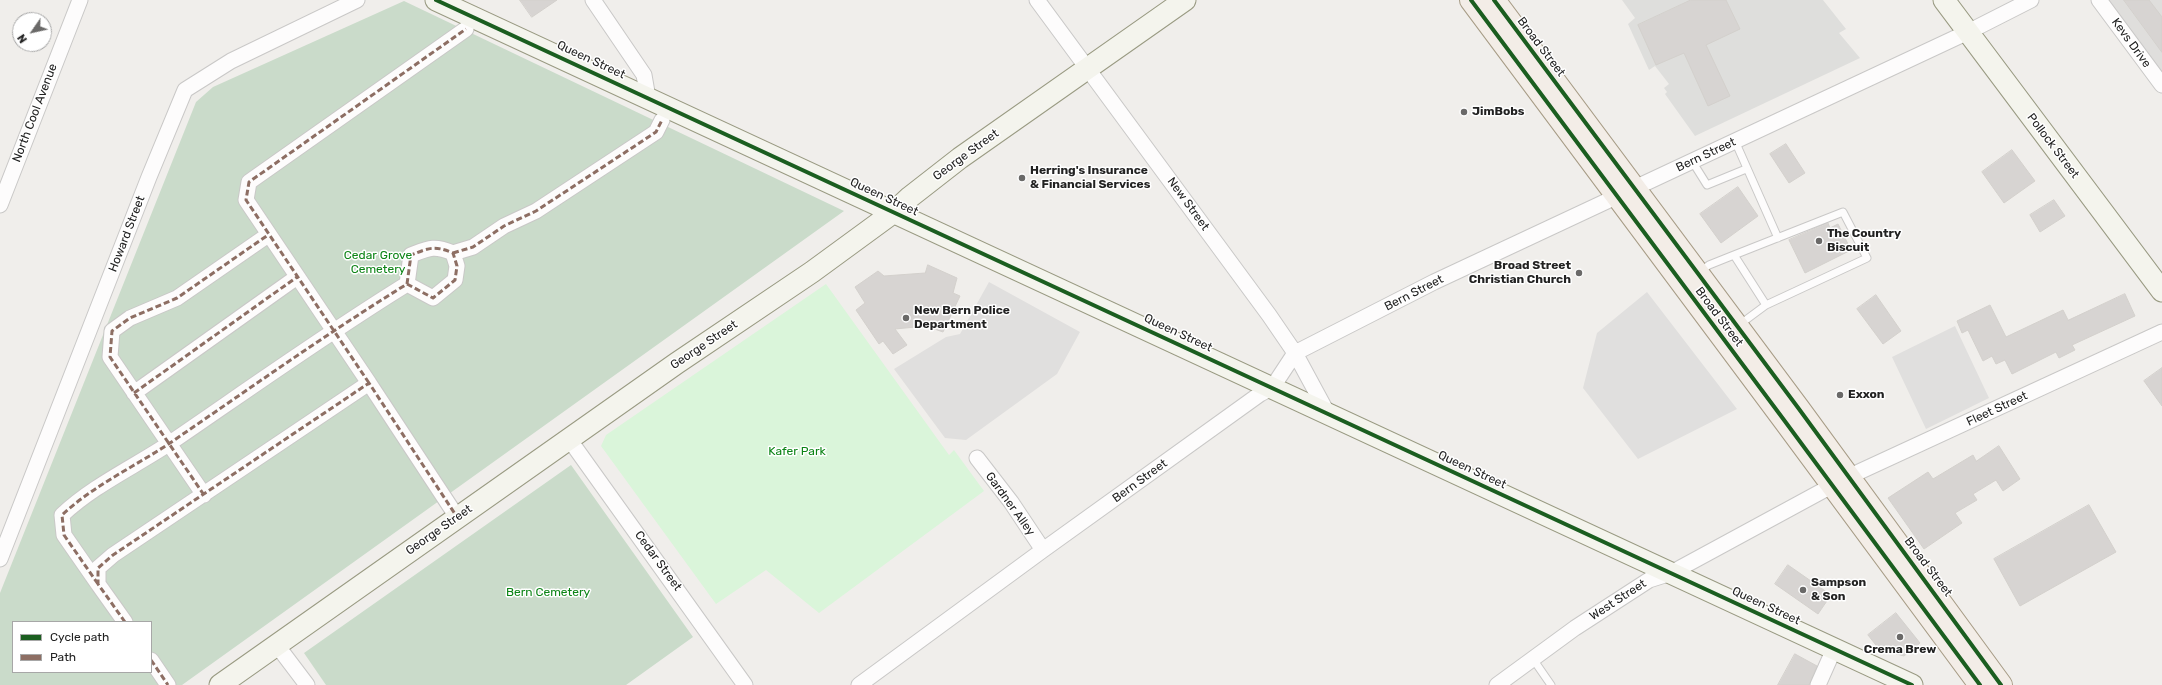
<!DOCTYPE html>
<style>
body{margin:0}
#map{position:relative;width:2162px;height:685px;overflow:hidden;background:#f0eeeb;font-family:Rubik,sans-serif}
canvas{display:block}
.legend{position:absolute;left:12px;top:621px;width:140px;height:52px;box-sizing:border-box;background:#fff;border:1px solid #a7a7a7;margin:0;padding:5px 7px;list-style:none;font-size:12px;color:#222}
.legend li{display:flex;align-items:center;gap:8px;height:20px}
.legend b{width:20px;border:1px solid #a7a7a7}
.north{position:absolute;left:12px;top:12px;width:40px;height:40px;box-sizing:border-box;background:#fff;border:1px solid #a7a7a7;border-radius:50%;rotate:236deg;font-size:11px;font-weight:700;line-height:16px;text-align:center;color:#222}
.north::after{content:'';display:block;margin:auto;width:14px;height:18px;background:#6a6968;clip-path:polygon(50% 0,100% 100%,50% 72%,0 100%)}
</style>
<div id="map">
<canvas width="2162" height="685"></canvas>
<ul class="legend">
<li><b style="height:5px;background:#1b5e20"></b>Cycle path</li>
<li><b style="height:5px;background:#8d6e63"></b>Path</li>
</ul>
<div class="north">N</div>
</div>
<script>
const c = document.querySelector('canvas').getContext('2d');
c.lineJoin = 'round';
function fill(path, color) { c.fillStyle = color; c.fill(path, 'evenodd'); }
function stroke(path, color, width, dash) { c.strokeStyle = color; c.lineWidth = width; c.lineCap = dash ? 'butt' : 'round'; c.setLineDash(dash || []); c.stroke(path); }
function write(font, color, halo, rows, align = 'center') {
  c.font = font + ' Rubik,sans-serif'; c.lineWidth = 3; c.setLineDash([]); c.textBaseline = 'middle'; c.strokeStyle = halo; c.fillStyle = color; for (const [text, x, y, turn = 0] of rows) {
    c.save(); c.translate(x, y); c.rotate((+turn || 0) * Math.PI / 180); c.textAlign = isNaN(turn) ? turn : align; if (halo) c.strokeText(text, 0, 0); c.fillText(text, 0, 0); c.restore();
  }
}
fill(new Path2D(`
 M 2108,0 L 2162,0 L 2162,73 Z`), '#dfdedc');
fill(new Path2D(`
 M 1622,0 L 1823,0 L 1846,29 L 1839,33 L 1860,58 L 1695,136 L 1665,94 L 1667,92 L 1664,88 L 1669,84 L 1655,66 L 1649,70 L 1628,24 L 1635,18 Z`), '#dededc');
fill(new Path2D(`
 M 404,1 L 844,211 L 182,685 L 0,685 L 0,593 L 196,102 L 213,87 ZM 13,622 L 151,622 L 151,672 L 13,672 Z
 M 571,465 L 693,637 L 626,685 L 326,685 L 304,653 Z`), '#cadbca');
fill(new Path2D(`
 M 826,284 L 949,455 L 954,450 L 984,491 L 819,613 L 766,570 L 716,604 L 601,446 L 606,435 Z`), '#daf5da');
fill(new Path2D(`
 M 989,282 L 1080,332 L 1057,374 L 966,440 L 945,438 L 894,369 L 946,337 L 960,334 Z
 M 1647,292 L 1737,409 L 1638,459 L 1583,388 L 1597,333 Z
 M 1955,326 L 1989,398 L 1926,429 L 1892,357 Z`), '#e0dfde');
const building = new Path2D(`
 M 520,0 L 557,0 L 532,17 Z
 M 1691,0 L 1726,0 L 1740,29 L 1706,45 L 1730,96 L 1708,106 L 1684,53 L 1656,65 L 1638,25 Z
 M 2124,0 L 2149,0 L 2162,17 L 2162,52 Z
 M 1786,144 L 1805,173 L 1789,183 L 1770,154 Z
 M 2012,150 L 2035,181 L 2004,203 L 1982,172 Z
 M 1738,187 L 1758,216 L 1721,243 L 1700,214 Z
 M 2054,200 L 2065,216 L 2040,232 L 2030,215 Z
 M 1828,223 L 1830,228 L 1838,224 L 1851,250 L 1805,273 L 1789,240 Z
 M 928,265 L 957,278 L 953,293 L 960,296 L 943,332 L 926,326 L 895,329 L 907,345 L 893,354 L 883,341 L 879,344 L 856,310 L 865,303 L 855,287 L 878,271 L 884,276 L 925,273 Z
 M 2125,294 L 2135,316 L 2072,345 L 2075,350 L 2059,358 L 2056,352 L 2012,374 L 2005,360 L 1996,364 L 1992,356 L 1983,361 L 1968,330 L 1962,333 L 1957,321 L 1990,305 L 2006,337 L 2063,310 L 2068,320 Z
 M 1876,295 L 1901,331 L 1883,344 L 1857,309 Z
 M 2162,368 L 2162,406 L 2144,381 Z
 M 1999,446 L 2020,479 L 2003,491 L 1996,480 L 1973,494 L 1977,500 L 1955,513 L 1962,523 L 1924,549 L 1888,498 L 1928,472 L 1933,479 L 1973,455 L 1976,461 Z
 M 2089,505 L 2116,552 L 2020,606 L 1994,559 Z
 M 1788,565 L 1831,595 L 1818,614 L 1775,584 Z
 M 1896,613 L 1920,643 L 1904,656 L 1879,649 L 1868,635 Z
 M 1795,654 L 1817,666 L 1809,685 L 1778,685 Z`);
fill(building, '#d7d4d2');
stroke(building, '#d3d0cc', 1);
const lane = new Path2D(`
 M 1735,141 L 1778,238
 M 1692,161 L 1707,185 L 1746,169
 M 1699,272 L 1709,265 L 1734,255
 M 1739,325 L 1766,305 L 1867,258 L 1843,212 L 1734,255 L 1766,305
 M 1533,659 L 1551,685`);
const street = new Path2D(`
 M 593,0 L 644,75 L 648,98
 M 1037,0 L 1269,315 L 1295,353 L 1328,414
 M 2099,0 L 2162,85
 M 0,205 L 80,0
 M 453,253 L 473,247 L 504,226 L 536,211 L 656,132 L 662,120
 M 369,383 L 246,200 L 249,182 L 466,29
 M 134,393 L 297,277
 M 569,439 L 745,685
 M 977,458 L 1011,502 L 1043,550
 M 204,495 L 110,357 L 112,331 L 130,318 L 177,298 L 268,235
 M 0,559 L 149,177 L 185,90 L 231,61 L 357,0
 M 98,584 L 64,535 L 62,515 C 94,485 134,467 170,443 C 249,389 326,334 407,284 L 433,298 L 455,280 L 457,266 L 453,253 C 434,245 429,248 411,255 L 407,284
 M 125,622 L 98,584 L 98,568 L 113,555 L 369,383 L 457,517
 M 276,644 L 307,685
 M 151,660 L 168,685
 M 859,685 L 1043,550 L 1260,394 L 1272,388 L 1295,353 L 1434,282 L 1968,32 L 2031,0
 M 1497,685 L 1575,628 L 1649,580 L 1671,573 L 1848,477 L 2162,332
 M 1818,685 L 1834,649`);
const secondary = new Path2D(`
 M 436,0 L 1912,685
 M 1944,0 L 2162,291
 M 220,685 L 677,363 L 812,272 L 894,212 L 910,197 L 960,158 L 1185,0`);
const primary = new Path2D(`
 M 1471,0 L 1784,420 L 1980,685
 M 1494,0 L 1799,409 L 2001,685`);
stroke(lane, '#c9c8c7', 9);
stroke(street, '#c9c8c7', 17);
stroke(secondary, '#999a82', 23);
stroke(primary, '#a79c86', 24);
stroke(lane, '#fdfcfc', 7);
stroke(street, '#fdfcfc', 15);
stroke(secondary, '#f4f4ed', 21);
stroke(primary, '#f3ede7', 22);
stroke(new Path2D(`
 M 453,253 L 473,247 L 504,226 L 536,211 L 656,132 L 662,120
 M 369,383 L 246,200 L 249,182 L 466,29
 M 134,393 L 297,277
 M 204,495 L 110,357 L 112,331 L 130,318 L 177,298 L 268,235
 M 98,584 L 64,535 L 62,515 C 94,485 134,467 170,443 C 249,389 326,334 407,284 L 433,298 L 455,280 L 457,266 L 453,253 C 434,245 429,248 411,255 L 407,284
 M 125,622 L 98,584 L 98,568 L 113,555 L 369,383 L 457,517
 M 151,660 L 168,685`), '#8d6e63', 3, [6, 3]);
stroke(new Path2D(`
 M 436,0 L 1912,685
 M 1471,0 L 1784,420 L 1980,685
 M 1494,0 L 1799,409 L 2001,685`), '#1b5e20', 4);
for (const [x, y, r, color] of [
 [1464,112,4,"#6a6968"],
 [1022,178,4,"#6a6968"],
 [1819,241,4,"#6a6968"],
 [1579,273,4,"#6a6968"],
 [906,318,4,"#6a6968"],
 [1840,395,4,"#6a6968"],
 [1803,590,4,"#6a6968"],
 [1900,637,4,"#6a6968"]
]) { const dot = new Path2D(); dot.arc(x, y, r, 0, 2 * Math.PI); c.fillStyle = color; c.fill(dot); stroke(dot, '#fff', 1.5); }
write('12px', '#222', '#fff', [
 ["Kevs Drive",2131,43,54],
 ["Broad Street",1541,47,53],
 ["Queen Street",591,60,25],
 ["North Cool Avenue",35,113,-69],
 ["Pollock Street",2053,146,53],
 ["George Street",966,155,-36],
 ["Bern Street",1706,155,-25],
 ["Queen Street",884,197,25],
 ["New Street",1188,204,54],
 ["Howard Street",127,234,-69],
 ["Bern Street",1414,293,-27],
 ["Broad Street",1719,317,53],
 ["Queen Street",1178,333,25],
 ["George Street",704,345,-34],
 ["Fleet Street",1997,409,-25],
 ["Queen Street",1472,470,25],
 ["Bern Street",1140,481,-36],
 ["Gardner Alley",1010,504,54],
 ["George Street",439,530,-35],
 ["Cedar Street",658,561,54],
 ["Broad Street",1928,567,53],
 ["West Street",1618,600,-33],
 ["Queen Street",1766,606,25]
]);
write('bold 12px', '#222', '#fff', [
 ["JimBobs",1472,112],
 ["Herring's Insurance",1030,171],
 ["& Financial Services",1030,185],
 ["The Country",1827,234],
 ["Biscuit",1827,248],
 ["Broad Street",1571,266,"right"],
 ["Christian Church",1571,280,"right"],
 ["New Bern Police",914,311],
 ["Department",914,325],
 ["Exxon",1848,395],
 ["Sampson",1811,583],
 ["& Son",1811,597],
 ["Crema Brew",1900,650,"center"]
], 'left');
write('12px', '#0c8416', '#fff', [
 ["Cedar Grove",378,256],
 ["Cemetery",378,270],
 ["Kafer Park",797,452],
 ["Bern Cemetery",548,593]
]);
</script>
